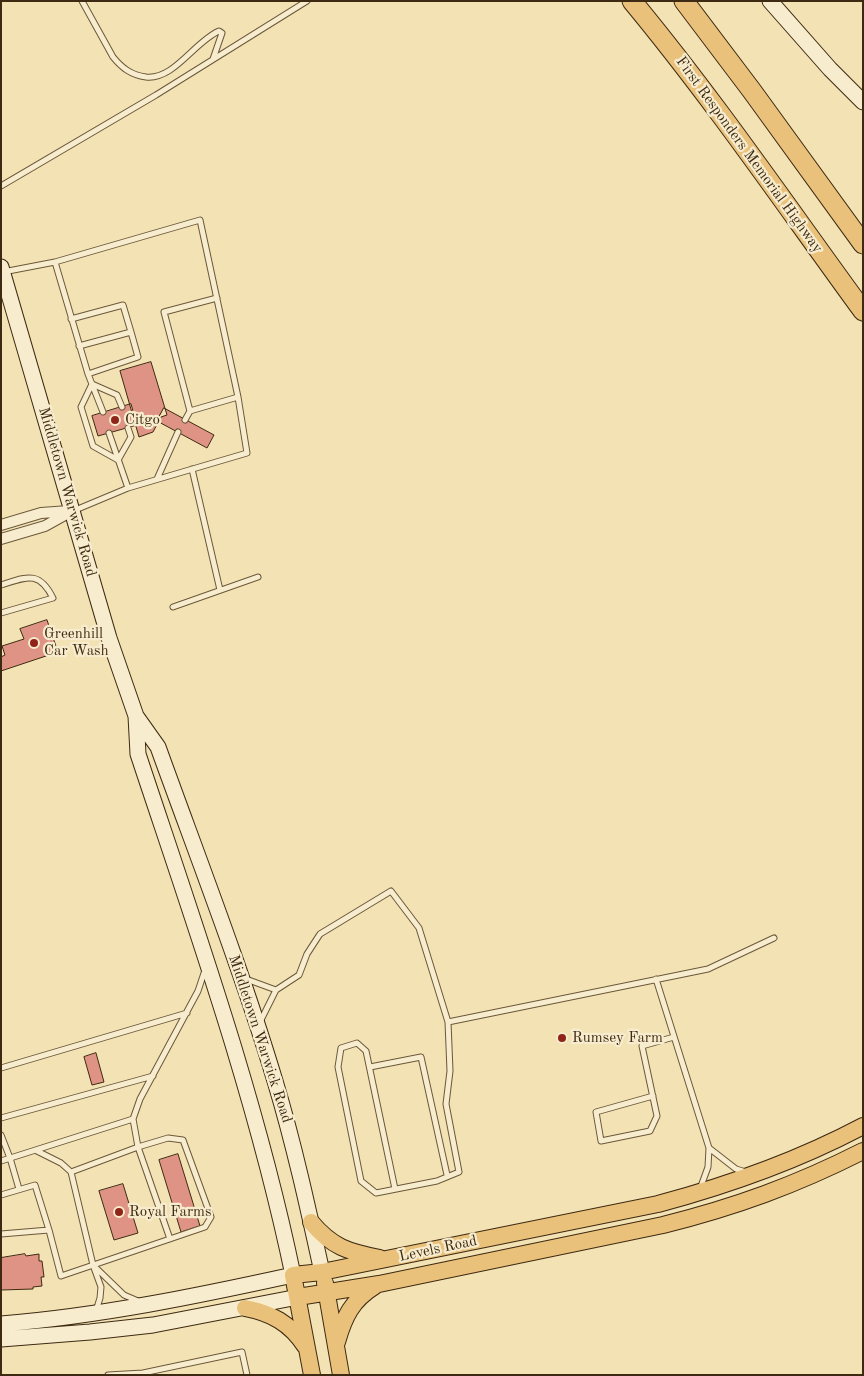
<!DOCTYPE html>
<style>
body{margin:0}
#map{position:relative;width:864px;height:1376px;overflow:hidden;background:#f2e2b4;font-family:"Old Standard TT",serif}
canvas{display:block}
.frame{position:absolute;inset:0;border:2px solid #3e2a12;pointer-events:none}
</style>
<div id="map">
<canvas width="864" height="1376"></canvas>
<div class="frame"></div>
</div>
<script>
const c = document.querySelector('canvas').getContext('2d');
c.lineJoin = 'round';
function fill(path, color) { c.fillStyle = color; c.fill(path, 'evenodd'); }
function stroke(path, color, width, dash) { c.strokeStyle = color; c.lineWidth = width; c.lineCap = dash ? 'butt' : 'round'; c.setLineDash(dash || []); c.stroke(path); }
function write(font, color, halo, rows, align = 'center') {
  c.font = font + ' "Old Standard TT",serif'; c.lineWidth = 4.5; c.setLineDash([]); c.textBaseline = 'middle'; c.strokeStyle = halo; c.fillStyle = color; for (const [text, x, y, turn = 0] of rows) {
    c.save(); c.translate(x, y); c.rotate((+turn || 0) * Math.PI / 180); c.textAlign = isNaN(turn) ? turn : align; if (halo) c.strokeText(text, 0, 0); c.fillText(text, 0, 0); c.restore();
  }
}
const building = new Path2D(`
 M 151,362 L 167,415 L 161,417 L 153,432 L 139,437 L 120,371 Z
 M 131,404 L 137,425 L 98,436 L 92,416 Z
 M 164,408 L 214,435 L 207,448 L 157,421 Z
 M 47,620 L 58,652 L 1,671 L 1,657 L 5,655 L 2,646 L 24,639 L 20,629 Z
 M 96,1053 L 104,1082 L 92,1085 L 84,1057 Z
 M 178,1154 L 200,1226 L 181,1232 L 159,1160 Z
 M 123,1184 L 138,1233 L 114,1240 L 99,1191 Z
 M 25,1254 L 26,1256 L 39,1254 L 39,1261 L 42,1261 L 44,1277 L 41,1277 L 42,1286 L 33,1287 L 33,1289 L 1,1290 L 1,1258 Z`);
fill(building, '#de9384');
stroke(building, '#3e2a12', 1);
const lane = new Path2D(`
 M 82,1 L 113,57 C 122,68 131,75 146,77 C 174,80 194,42 219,31 L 222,33 L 213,59
 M 1,186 L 156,95 L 307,1
 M 55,262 L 88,374 L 103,412
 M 3,272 L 55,262 L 200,220 L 238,397 L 247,453 L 128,488 L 73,511
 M 71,319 L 123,305 L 131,332 L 79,346
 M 88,374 L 138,357 L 131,332
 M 122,407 L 117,395 L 92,384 L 81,407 L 93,446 L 118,460 L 131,437 L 128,428
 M 190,411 L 238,397
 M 185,420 L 190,411 L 164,312 L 217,298
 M 109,433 L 128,488
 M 192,469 L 220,590
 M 157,479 L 178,432
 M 1,585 C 27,577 39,570 53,598 L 1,613
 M 173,607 L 258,577
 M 246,979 L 276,990 L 260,1022
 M 656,979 L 709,1148 L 708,1167 L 700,1189
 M 276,990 L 299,975 L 307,954 L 320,934 L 391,891 L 419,928 L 448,1022 L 708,969 L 774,938
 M 370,1067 L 421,1057 L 447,1175
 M 1,1068 L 187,1013
 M 653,1096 L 596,1112 L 601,1141 L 650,1131 L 657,1116 L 642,1046 L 674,1037
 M 1,1118 L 153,1076
 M 1,1135 L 10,1158 L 19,1189
 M 709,1148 L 736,1169 L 746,1172
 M 37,1151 L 61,1163 L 71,1172 L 93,1265 L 101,1287 L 100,1298 L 96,1311
 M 1,1161 L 133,1119
 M 395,1189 L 366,1051 L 357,1043 L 341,1048 L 338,1067 L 361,1181 L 376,1193 L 437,1181 L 459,1172 L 446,1104 L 450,1071 L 448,1022
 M 1,1195 L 35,1185 L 49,1230 L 61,1276 L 205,1227 L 211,1217 L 183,1140 L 168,1138 L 138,1147 L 71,1172
 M 1,1234 L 49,1230
 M 170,1239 L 138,1147 L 133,1119 L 140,1099 L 198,991 L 205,970
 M 94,1266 L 124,1295 L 138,1301
 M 143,1373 L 242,1352 L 247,1375
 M 108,1375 L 143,1373 L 143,1374`);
const street = new Path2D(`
 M 1,525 L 41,513 L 69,511
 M 1,539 L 45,526 L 72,511`);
const secondary = new Path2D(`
 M 770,1 L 830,69 L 863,102
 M 1,267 L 109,638 L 136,716 L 158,747 C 198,858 241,968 275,1081 C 294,1144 308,1208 322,1272
 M 1,1324 C 100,1316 197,1296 293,1275 C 256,1097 195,926 138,754 L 136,716
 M 1,1339 L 90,1332 L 153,1325 L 298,1297`);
const primary = new Path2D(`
 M 311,1222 C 332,1247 348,1252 380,1258
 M 325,1283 L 341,1375
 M 298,1297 L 379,1284 L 663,1225 C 735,1207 796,1185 863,1151
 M 245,1308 C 271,1313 290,1323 305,1346
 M 337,1342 C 344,1317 352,1300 375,1286
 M 312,1375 L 293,1275 L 322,1272 L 658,1204 C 729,1185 797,1161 863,1126`);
const highway = new Path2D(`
 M 632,1 C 714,100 787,207 863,311
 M 684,1 L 752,91 L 863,244`);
stroke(lane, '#6b583a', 7);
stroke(street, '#6b583a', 12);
stroke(secondary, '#3e2a12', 17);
stroke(primary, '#3e2a12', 18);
stroke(highway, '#3e2a12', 21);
stroke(lane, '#f7ecce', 5);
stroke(street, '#f7ecce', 10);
stroke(secondary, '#f7ecce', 15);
stroke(primary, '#e9c17a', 16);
stroke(highway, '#e9c17a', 19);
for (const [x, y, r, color] of [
 [115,420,5,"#8f2418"],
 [34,643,5,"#8f2418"],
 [562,1038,5,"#8f2418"],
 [119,1212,5,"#8f2418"]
]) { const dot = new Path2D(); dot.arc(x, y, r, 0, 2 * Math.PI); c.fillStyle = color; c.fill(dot); stroke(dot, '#f7ecce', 2); }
write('15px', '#3e2a12', '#f7ecce', [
 ["First Responders Memorial Highway",749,155,54],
 ["Middletown Warwick Road",67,492,74],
 ["Middletown Warwick Road",260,1039,72],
 ["Levels Road",438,1249,-12]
]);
write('15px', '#3e2a12', '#f7ecce', [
 ["Citgo",125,420],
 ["Greenhill",44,634],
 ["Car Wash",44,651],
 ["Rumsey Farm",572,1038],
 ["Royal Farms",129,1212]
], 'left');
</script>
